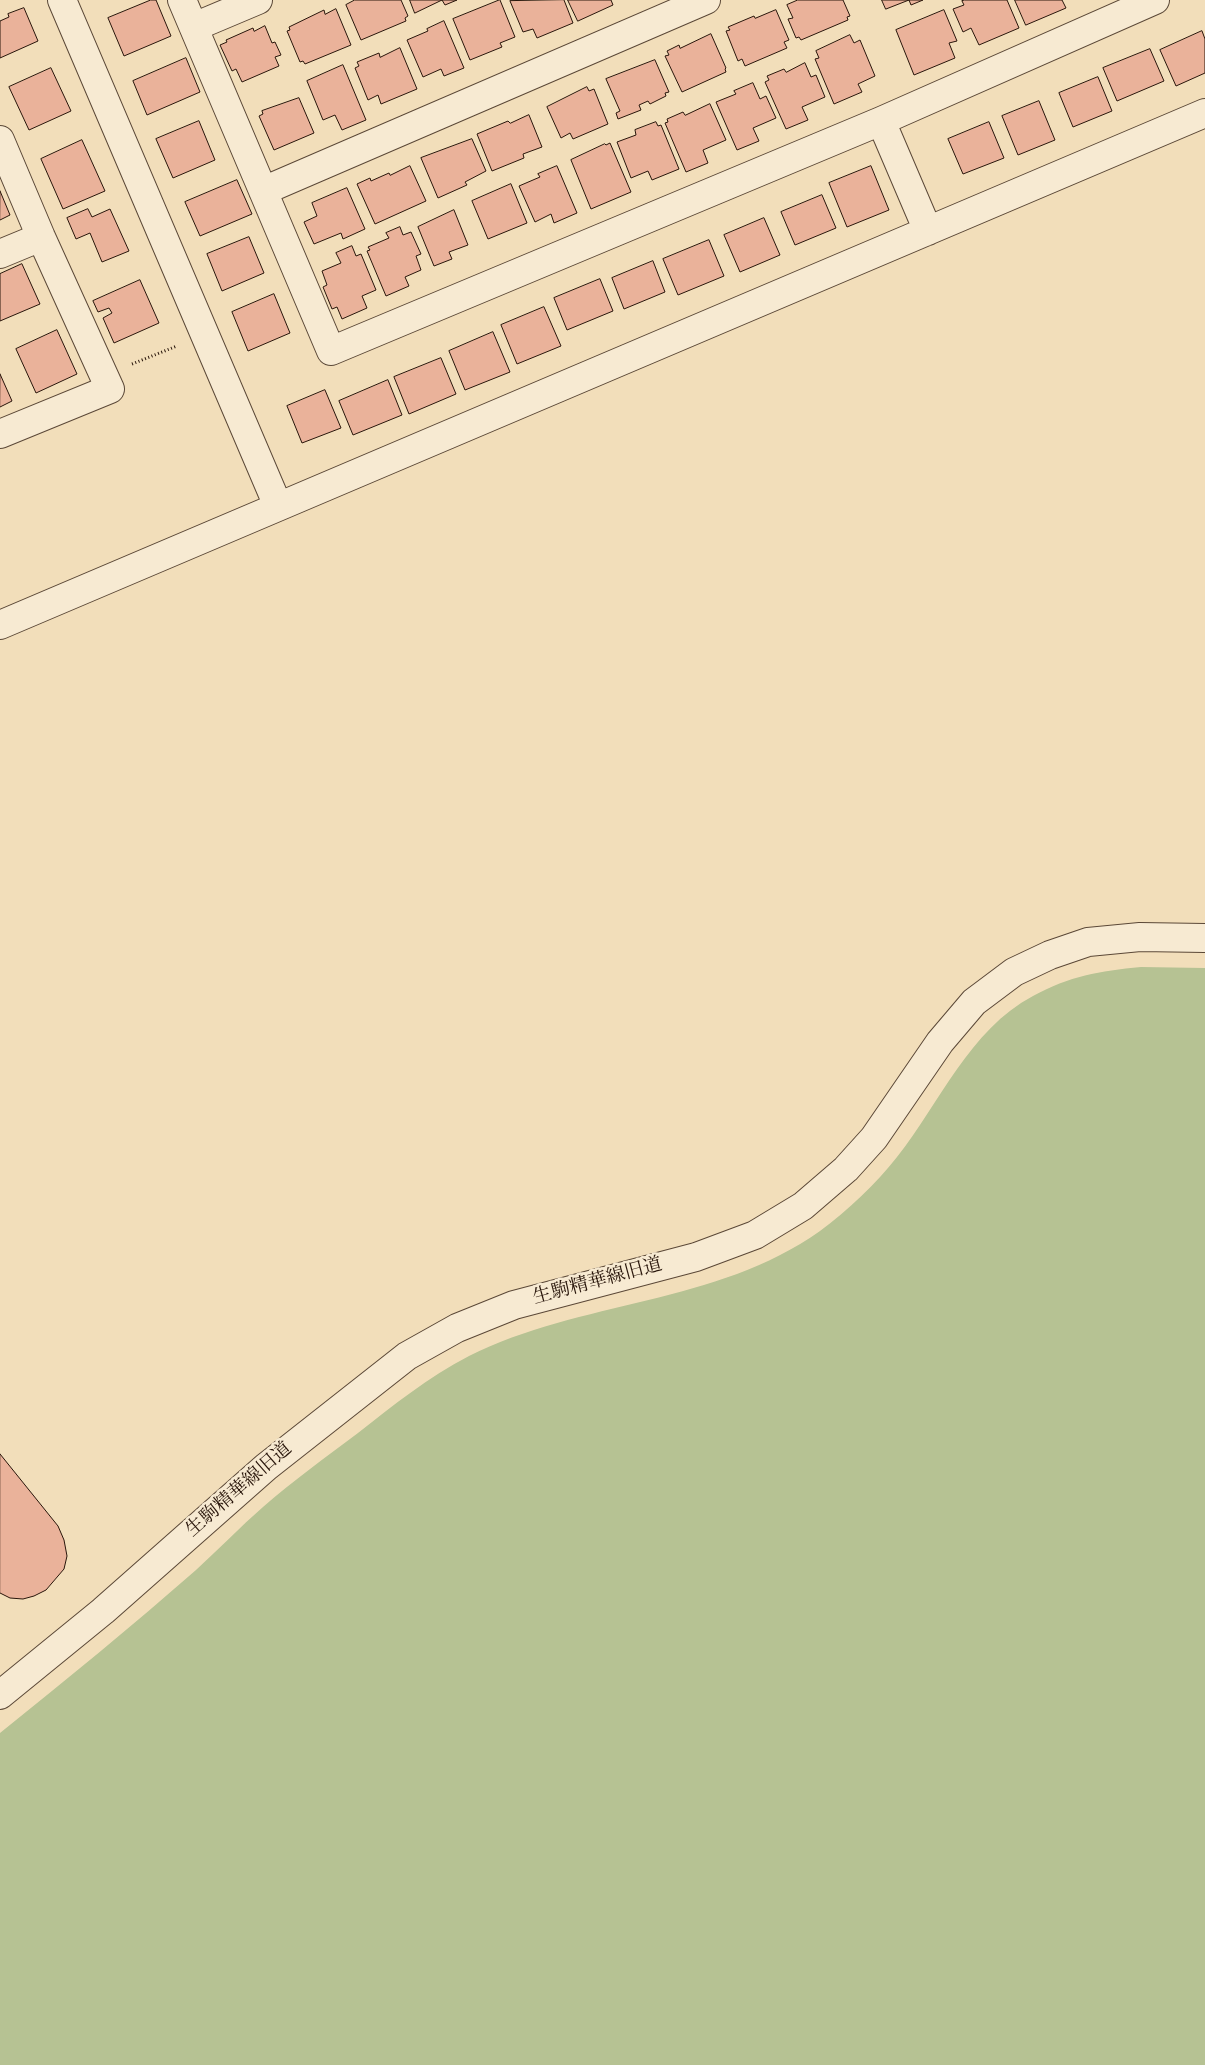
<!DOCTYPE html>
<meta charset="utf-8">
<style>
body{margin:0}
canvas{display:block;background:#f2deba}
</style>
<canvas width="1205" height="2065"></canvas>
<script>
const c = document.querySelector('canvas').getContext('2d');
c.lineJoin = 'round';
function fill(path, color) { c.fillStyle = color; c.fill(path, 'evenodd'); }
function stroke(path, color, width, dash) { c.strokeStyle = color; c.lineWidth = width; c.lineCap = dash ? 'butt' : 'round'; c.setLineDash(dash || []); c.stroke(path); }
function write(font, color, halo, rows, align = 'center') {
  c.font = font + ' "Sorts Mill Goudy","Noto Serif JP",serif'; c.lineWidth = 5; c.setLineDash([]); c.textBaseline = 'middle'; c.strokeStyle = halo; c.fillStyle = color; for (const [text, x, y, turn = 0] of rows) {
    c.save(); c.translate(x, y); c.rotate((+turn || 0) * Math.PI / 180); c.textAlign = isNaN(turn) ? turn : align; if (halo) c.strokeText(text, 0, 0); c.fillText(text, 0, 0); c.restore();
  }
}
fill(new Path2D(`
 M 1141,967 L 1205,968 L 1205,2065 L 0,2065 L 0,1733 C 66,1680 132,1626 196,1570 C 219,1549 240,1527 263,1507 C 293,1481 326,1457 358,1433 C 394,1405 428,1377 469,1356 C 581,1300 716,1305 820,1231 C 848,1210 876,1184 897,1157 C 940,1103 969,1030 1033,996 C 1070,976 1099,971 1141,967 Z`), '#b6c293');
const building = new Path2D(`
 M 151,0 L 156,0 L 171,36 L 124,56 L 108,18 Z
 M 355,0 L 401,0 L 408,16 L 405,18 L 406,21 L 361,40 L 346,5 Z
 M 410,0 L 457,0 L 445,5 L 442,0 L 415,13 Z
 M 500,0 L 515,37 L 500,43 L 502,47 L 470,60 L 453,19 Z
 M 564,0 L 573,23 L 537,38 L 533,29 L 523,32 L 510,1 Z
 M 568,0 L 611,0 L 613,5 L 578,21 Z
 M 798,0 L 843,0 L 850,16 L 847,17 L 848,20 L 801,40 L 799,37 L 796,38 L 788,19 L 793,18 L 787,5 Z
 M 882,0 L 923,0 L 911,5 L 909,0 L 886,9 Z
 M 965,0 L 1007,0 L 1019,28 L 979,45 L 971,28 L 963,32 L 953,9 L 964,5 L 962,1 Z
 M 1015,0 L 1062,0 L 1066,8 L 1026,25 Z
 M 24,8 L 38,41 L 0,58 L 0,21 L 9,17 L 8,14 Z
 M 336,9 L 351,45 L 305,64 L 303,61 L 300,62 L 287,31 L 290,30 L 289,27 L 324,10 L 325,14 Z
 M 776,10 L 789,40 L 784,42 L 787,48 L 745,66 L 742,59 L 738,61 L 726,31 L 730,30 L 728,27 L 754,16 L 755,18 Z
 M 944,10 L 957,41 L 949,43 L 955,58 L 914,75 L 896,30 Z
 M 444,21 L 464,68 L 444,76 L 441,69 L 423,77 L 407,40 L 428,31 L 427,29 Z
 M 265,26 L 272,43 L 275,42 L 281,55 L 275,57 L 279,66 L 242,82 L 236,69 L 232,71 L 220,45 L 227,42 L 226,40 L 253,28 L 254,31 Z
 M 1202,31 L 1205,39 L 1205,73 L 1176,86 L 1160,50 Z
 M 711,34 L 726,68 L 725,69 L 726,72 L 682,92 L 665,56 L 669,55 L 667,51 L 679,45 L 680,48 Z
 M 850,35 L 854,43 L 860,40 L 875,76 L 858,84 L 862,92 L 834,104 L 815,59 L 819,58 L 816,51 Z
 M 400,48 L 417,89 L 381,104 L 378,95 L 368,100 L 355,68 L 359,66 L 357,62 L 379,53 L 380,57 Z
 M 1150,49 L 1164,81 L 1117,101 L 1103,68 Z
 M 186,58 L 200,92 L 147,115 L 133,81 Z
 M 655,60 L 669,92 L 665,93 L 666,96 L 650,104 L 648,101 L 639,105 L 641,110 L 618,119 L 616,113 L 620,111 L 606,79 Z
 M 805,63 L 811,77 L 816,75 L 825,97 L 802,107 L 808,120 L 786,129 L 765,82 L 769,80 L 767,76 L 784,69 L 786,72 Z
 M 343,65 L 366,120 L 342,130 L 335,115 L 323,120 L 307,81 Z
 M 51,68 L 71,111 L 29,130 L 9,87 Z
 M 1098,77 L 1112,111 L 1073,127 L 1059,93 Z
 M 753,83 L 760,99 L 766,96 L 776,118 L 753,128 L 759,141 L 737,150 L 716,102 L 736,94 L 734,91 Z
 M 587,87 L 589,91 L 594,89 L 608,124 L 573,139 L 570,133 L 561,138 L 547,107 Z
 M 299,98 L 314,133 L 274,150 L 259,116 L 263,114 L 262,111 Z
 M 1039,101 L 1055,140 L 1018,155 L 1002,116 Z
 M 710,104 L 726,140 L 703,150 L 708,163 L 686,172 L 665,123 L 668,122 L 667,119 L 683,112 L 685,115 Z
 M 529,115 L 542,147 L 523,154 L 524,158 L 492,171 L 477,134 L 508,121 L 510,123 Z
 M 199,121 L 215,160 L 173,178 L 156,139 Z
 M 656,122 L 658,126 L 661,125 L 679,169 L 652,180 L 648,171 L 631,178 L 617,142 L 636,135 L 635,130 Z
 M 989,122 L 1004,158 L 963,174 L 948,139 Z
 M 472,139 L 486,171 L 465,182 L 467,185 L 438,198 L 421,158 Z
 M 82,140 L 105,191 L 63,209 L 41,159 Z
 M 605,144 L 606,145 L 610,143 L 631,192 L 591,209 L 571,160 Z
 M 410,166 L 426,201 L 375,224 L 357,184 L 370,178 L 371,181 L 389,173 L 390,175 Z
 M 557,166 L 577,213 L 554,223 L 551,214 L 535,222 L 519,186 L 540,177 L 538,174 Z
 M 871,166 L 889,210 L 847,227 L 829,183 Z
 M 237,180 L 252,214 L 200,236 L 185,202 Z
 M 511,184 L 527,223 L 488,239 L 472,201 Z
 M 347,188 L 365,229 L 343,239 L 341,233 L 314,244 L 304,222 L 317,216 L 312,203 Z
 M 0,191 L 10,215 L 0,220 Z
 M 822,195 L 836,228 L 795,245 L 781,212 Z
 M 88,209 L 92,217 L 110,209 L 129,251 L 102,262 L 90,233 L 76,239 L 67,218 Z
 M 454,210 L 468,245 L 449,252 L 452,259 L 434,266 L 418,227 Z
 M 764,218 L 780,255 L 740,272 L 724,235 Z
 M 400,227 L 403,235 L 411,232 L 421,254 L 416,256 L 421,270 L 405,277 L 409,286 L 386,296 L 367,251 L 370,250 L 368,247 L 389,238 L 386,233 Z
 M 249,237 L 264,273 L 222,291 L 207,254 Z
 M 709,240 L 724,276 L 678,295 L 663,259 Z
 M 352,246 L 356,256 L 361,254 L 376,290 L 362,296 L 367,308 L 342,319 L 337,307 L 332,309 L 323,287 L 327,285 L 322,271 L 341,263 L 336,253 Z
 M 653,261 L 665,292 L 624,309 L 612,278 Z
 M 22,264 L 40,304 L 0,321 L 0,274 Z
 M 600,279 L 613,311 L 567,330 L 554,298 Z
 M 140,280 L 159,323 L 114,343 L 103,318 L 112,313 L 109,308 L 98,312 L 93,301 Z
 M 274,294 L 290,333 L 248,351 L 232,312 Z
 M 544,307 L 561,346 L 517,364 L 501,325 Z
 M 57,330 L 77,374 L 36,393 L 16,349 Z
 M 493,332 L 510,372 L 465,390 L 449,351 Z
 M 441,358 L 456,394 L 409,414 L 394,377 Z
 M 0,374 L 12,401 L 0,407 Z
 M 388,380 L 402,415 L 353,435 L 339,401 Z
 M 325,390 L 341,428 L 302,443 L 287,406 Z
 M 0,1454 L 58,1526 L 64,1540 L 67,1556 L 64,1569 L 46,1590 L 34,1596 L 23,1599 L 10,1598 L 0,1593 Z`);
fill(building, '#eab29a');
stroke(building, '#29160b', 1);
const minor = new Path2D(`
 M 62,0 L 278,506
 M 182,0 L 331,351 L 881,121 L 1155,0
 M 194,27 L 258,0
 M 881,121 L 928,231
 M 0,140 L 41,237 L 110,389 L 0,434
 M 263,191 L 706,0
 M 0,254 L 41,237
 M 0,625 L 1205,113
 M 0,1695 L 103,1611 L 266,1467 L 407,1356 L 457,1328 L 514,1305 L 696,1257 L 755,1235 L 803,1206 L 846,1169 L 874,1138 L 940,1042 L 974,1002 L 1014,972 L 1050,955 L 1088,942 L 1140,937 L 1205,938`);
stroke(minor, '#5b4837', 30);
stroke(new Path2D(`
 M 132,364 L 177,346`), '#29160b', 3, [1, 2.5]);
stroke(minor, '#f7ead2', 28);
write('19px', '#29160b', '#f7ead2', [
 ["生駒精華線旧道",598,1283,-15],
 ["生駒精華線旧道",240,1491,-41]
]);
</script>
